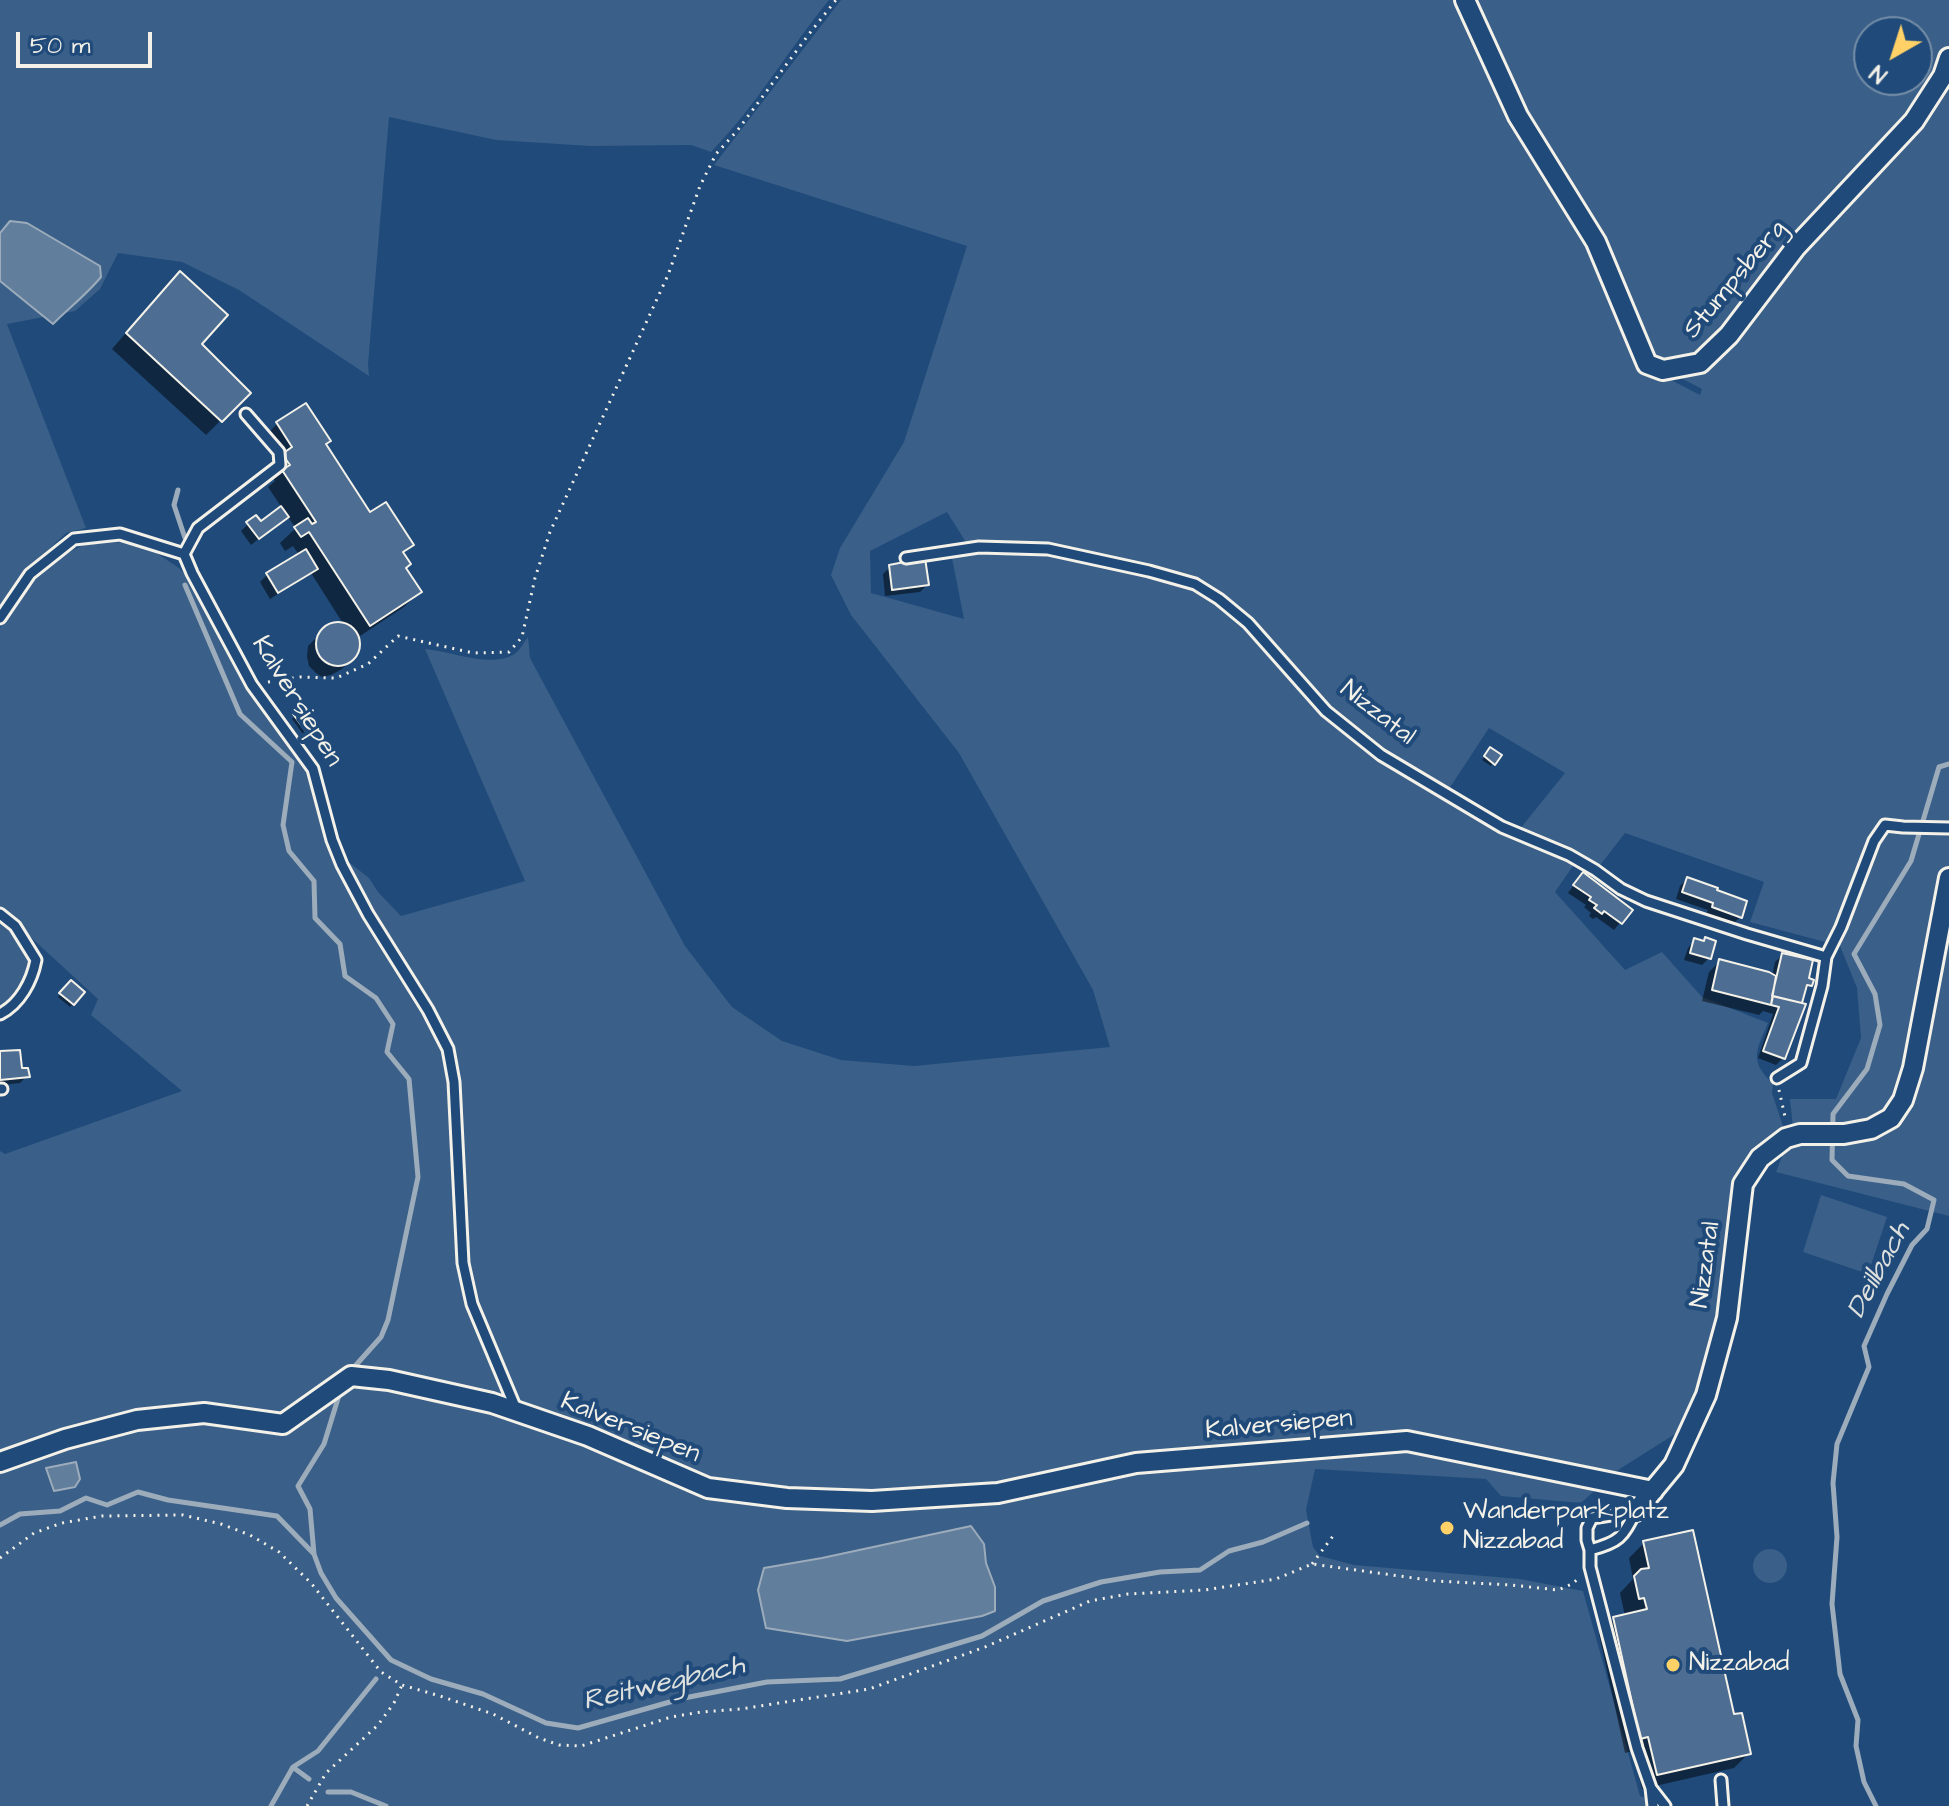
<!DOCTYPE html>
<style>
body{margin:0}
#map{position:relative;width:1949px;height:1806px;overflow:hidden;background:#1f4a7a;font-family:"Architects Daughter",sans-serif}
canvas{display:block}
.north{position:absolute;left:1853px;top:16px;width:80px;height:80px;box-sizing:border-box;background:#1f4a7a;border:2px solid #748da6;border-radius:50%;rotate:219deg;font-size:22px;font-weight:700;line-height:32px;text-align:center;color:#f4f1e8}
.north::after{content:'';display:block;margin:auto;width:28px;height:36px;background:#ffd166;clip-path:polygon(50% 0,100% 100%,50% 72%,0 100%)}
.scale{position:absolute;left:16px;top:32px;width:136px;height:36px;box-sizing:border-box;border:4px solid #f4f1e8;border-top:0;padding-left:10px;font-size:24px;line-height:28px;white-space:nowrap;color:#f4f1e8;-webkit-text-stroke:6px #1f4a7a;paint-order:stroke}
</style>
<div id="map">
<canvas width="1949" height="1806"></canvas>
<div class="north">N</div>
<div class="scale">50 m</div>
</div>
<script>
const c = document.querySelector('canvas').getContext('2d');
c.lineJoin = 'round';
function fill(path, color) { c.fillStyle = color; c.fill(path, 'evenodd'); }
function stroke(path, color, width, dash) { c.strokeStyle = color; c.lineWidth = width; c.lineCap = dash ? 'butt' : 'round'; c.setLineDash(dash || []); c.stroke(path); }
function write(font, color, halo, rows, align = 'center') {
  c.font = font + ' "Architects Daughter",sans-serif'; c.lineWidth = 8; c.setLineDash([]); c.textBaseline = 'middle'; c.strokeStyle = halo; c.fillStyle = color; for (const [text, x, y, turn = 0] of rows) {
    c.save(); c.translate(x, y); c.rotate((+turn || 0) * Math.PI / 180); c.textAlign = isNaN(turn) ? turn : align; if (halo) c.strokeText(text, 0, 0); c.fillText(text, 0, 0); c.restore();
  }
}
fill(new Path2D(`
 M 0,0 L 829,0 C 788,50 756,106 711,152 L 691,145 L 590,146 L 496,140 L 389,117 L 368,364 L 369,376 L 239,290 L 182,262 L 118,253 L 100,289 L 75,311 L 7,324 L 86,528 L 66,533 L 25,573 L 0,607 Z
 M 841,0 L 1463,0 L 1516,117 L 1594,243 L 1627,318 L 1644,366 L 1700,395 L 1702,389 L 1650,362 L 1635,317 L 1602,240 L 1524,114 L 1475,0 L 1949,0 L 1949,1216 L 1776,1172 L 1793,1128 L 1790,1099 L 1836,1099 L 1861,1038 L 1857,988 L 1840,946 L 1750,922 L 1764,882 L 1625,833 L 1598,868 L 1519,830 L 1565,773 L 1489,728 L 1447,792 L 1382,752 L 1327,710 L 1250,622 L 1222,597 L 1197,580 L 1177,572 L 1062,548 L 1030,545 L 967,544 L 947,512 L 870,551 L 871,593 L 964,619 L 951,553 L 981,549 L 1050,551 L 1190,585 L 1216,600 L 1247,624 L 1325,714 L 1380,756 L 1503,831 L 1575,863 L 1555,892 L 1625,970 L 1662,952 L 1702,997 L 1768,1023 C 1757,1050 1748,1060 1773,1084 L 1772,1093 L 1785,1132 L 1757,1155 L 1741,1181 L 1720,1324 L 1698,1396 L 1683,1429 L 1615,1472 L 1581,1503 L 1501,1496 L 1486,1479 L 1315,1469 L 1306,1510 L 1313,1547 L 1320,1556 L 1354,1565 L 1520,1579 L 1583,1591 L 1640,1796 L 1667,1806 L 0,1806 L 0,1151 L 5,1154 L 182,1091 L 91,1015 L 98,999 L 0,909 L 0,628 L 37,577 L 60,557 L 83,545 L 122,542 L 158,554 L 179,568 L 197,587 L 251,687 L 310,770 L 329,840 L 338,867 L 395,968 L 424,1011 L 444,1053 L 454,1048 L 378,920 L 346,860 L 369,878 L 378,892 L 401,916 L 525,881 L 425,649 C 450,651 487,667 511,656 C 519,653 523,643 528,637 L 530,658 L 685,946 L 732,1007 L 782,1041 L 841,1060 L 914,1066 L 1110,1047 L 1093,990 L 959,753 L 851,615 L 831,575 L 840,548 L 904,442 L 967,246 L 714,165 ZM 1869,32 L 1917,32 L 1917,80 L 1869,80 Z
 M 0,920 C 14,932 22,945 29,962 L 15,995 L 0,1009 Z
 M 1821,1195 L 1887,1217 L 1868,1274 L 1803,1252 Z
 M1753 1566a17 17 0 1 1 34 0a17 17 0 1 1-34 0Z`), '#3a5f88');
const water = new Path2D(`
 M 10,221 L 27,223 L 100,266 L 101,277 C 87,294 69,308 53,324 L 0,281 L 0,233 Z
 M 76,1462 L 80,1479 L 75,1487 L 54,1491 L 46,1468 Z
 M 971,1526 L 984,1544 L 986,1563 L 995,1587 L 995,1611 L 982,1616 L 847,1641 L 766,1628 L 758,1590 L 764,1568 L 822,1558 Z`);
fill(water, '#627e9d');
stroke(water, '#9cacbb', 2);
fill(new Path2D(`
 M 165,288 L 199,344 L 248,393 L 206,435 L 112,349 Z
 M 277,424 L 324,445 L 369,515 L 411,544 L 402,553 L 404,569 L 419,592 L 404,607 L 357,638 L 358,648 L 354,657 L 342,669 L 331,675 L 322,677 L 316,673 L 309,666 L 307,657 L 308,646 L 326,628 L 337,623 L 344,625 L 311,573 L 270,599 L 260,582 L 267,575 L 299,555 L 293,546 L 285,551 L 280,543 L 296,528 L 287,516 L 251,545 L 241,531 L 248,524 L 261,524 L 282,508 L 268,487 L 275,481 L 268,470 L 277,461 L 262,439 Z
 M 890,567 L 927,585 L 920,592 L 885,596 L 883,574 Z
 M 295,716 L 310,729 L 303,734 L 292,719 Z
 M 1488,752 L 1493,763 L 1491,766 L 1482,760 Z
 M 1687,879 L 1740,917 L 1733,924 L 1706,914 L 1708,910 L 1676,899 L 1680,886 Z
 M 1576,882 L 1630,910 L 1614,930 L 1596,917 L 1593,919 L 1589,916 L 1591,913 L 1584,907 L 1586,905 L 1568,893 Z
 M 1695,940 L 1709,958 L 1702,965 L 1684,960 L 1688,948 Z
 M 1782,955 L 1810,985 L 1803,993 L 1800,1004 L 1804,1005 L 1783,1058 L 1776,1065 L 1758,1058 L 1773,1014 L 1763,1011 L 1759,1015 L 1702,1001 L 1709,972 L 1720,961 L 1772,976 L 1775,962 Z
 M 71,982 L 83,992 L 70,1007 L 58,997 Z
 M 0,1053 L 27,1076 L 20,1083 L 0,1085 Z
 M 1644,1543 L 1733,1716 L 1749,1753 L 1734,1768 L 1642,1789 L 1633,1751 L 1625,1753 L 1599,1634 L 1614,1619 L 1625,1616 L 1620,1593 L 1633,1579 L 1629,1558 Z`), '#0007');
stroke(new Path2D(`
 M 178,490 L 174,505 L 185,538
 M 185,585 L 240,714 L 292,762 L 283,825 L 289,851 L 314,881 L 315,918 L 340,944 L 345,976 L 376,998 L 393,1024 L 387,1052 L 409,1079 L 418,1177 L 388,1320 L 381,1337 L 356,1365
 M 0,1525 L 20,1514 L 60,1511 L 86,1498 L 107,1505 L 138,1492 L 168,1500 L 277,1516 L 314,1554 L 321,1573 L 336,1598 L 391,1660 L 431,1679 L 483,1694 L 546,1723 L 578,1728 L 684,1698 L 767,1682 L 840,1679 L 982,1636 L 1043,1601 L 1101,1582 L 1160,1572 L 1200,1570 L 1229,1551 L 1263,1542 L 1307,1523
 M 314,1554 L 310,1509 L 298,1486 L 324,1444 L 340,1392
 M 294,1768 L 309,1779
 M 328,1792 L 351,1792 L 386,1806
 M 271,1806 L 293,1767 L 318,1751 L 376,1679
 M 1876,1806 L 1864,1782 L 1856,1746 L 1858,1720 L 1840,1674 L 1832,1604 L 1837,1537 L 1833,1483 L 1837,1444 L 1869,1367 L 1864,1346 L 1887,1294 L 1912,1245 L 1927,1229 L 1934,1200 L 1904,1184 L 1848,1176 L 1832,1160 L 1833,1114 L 1867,1069 L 1880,1025 L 1875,994 L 1854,954 L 1911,861 L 1939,767 L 1949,764`), '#9cacbb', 5);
const building = new Path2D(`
 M 180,271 L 228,315 L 202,344 L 251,393 L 222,422 L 126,333 Z
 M 306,403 L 331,441 L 326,444 L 370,512 L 386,502 L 414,545 L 403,552 L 411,564 L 406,568 L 422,592 L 370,626 L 309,532 L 301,537 L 294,527 L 308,518 L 312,524 L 316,522 L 282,470 L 290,465 L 282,454 L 292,447 L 276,422 Z
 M 281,506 L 289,517 L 259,539 L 246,522 L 256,515 L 261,521 Z
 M 306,549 L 318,569 L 278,593 L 266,573 Z
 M 925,558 L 929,585 L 892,590 L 889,565 Z
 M316 644a22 22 0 1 1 44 0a22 22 0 1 1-44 0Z
 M 302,708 L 315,727 L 307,733 L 293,714 Z
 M 1490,747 L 1502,755 L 1495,765 L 1484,756 Z
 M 1583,872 L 1633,910 L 1622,924 L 1604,911 L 1602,914 L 1594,908 L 1597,905 L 1589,900 L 1591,897 L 1573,885 Z
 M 1687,877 L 1718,888 L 1717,890 L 1747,901 L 1742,918 L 1712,907 L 1713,903 L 1682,892 Z
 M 1705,937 L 1716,941 L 1711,959 L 1690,953 L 1694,938 L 1704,941 Z
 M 1782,953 L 1813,960 L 1809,978 L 1814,980 L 1812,986 L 1807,985 L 1802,1003 L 1772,996 Z
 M 1719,959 L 1769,972 L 1776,976 L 1771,1005 L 1712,990 Z
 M 71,980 L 85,992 L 74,1005 L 59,993 Z
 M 1773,996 L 1806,1004 L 1785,1059 L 1763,1051 L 1779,1007 L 1771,1005 Z
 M 20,1050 L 22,1068 L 28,1068 L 30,1077 L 0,1080 L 0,1051 Z
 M 1693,1530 L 1734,1714 L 1742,1713 L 1751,1754 L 1657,1775 L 1648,1737 L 1640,1739 L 1613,1617 L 1647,1609 L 1644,1598 L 1639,1599 L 1634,1576 L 1641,1569 L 1649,1568 L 1643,1541 Z`);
fill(building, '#4d6e92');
stroke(building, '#f4f1e8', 2);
const lane = new Path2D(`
 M 246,414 L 279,452 L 280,465 L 198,528 L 184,554 L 192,573 L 252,685 L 313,769 L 332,840 L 342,865 L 368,914 L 428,1010 L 448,1049 L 454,1082 L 463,1263 L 472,1304 L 516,1409
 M 906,558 L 979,547 L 1048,549 L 1149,571 L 1195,584 L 1219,599 L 1248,623 L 1326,711 L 1381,755 L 1502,827 L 1569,855 L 1595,870 L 1621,889 L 1646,901 L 1747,934 L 1826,957 L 1822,986 L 1801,1063 L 1777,1078
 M 0,618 L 30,574 L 74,539 L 120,534 L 184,554
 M 0,914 L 15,926 L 36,960 C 32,981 20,1004 0,1014
 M 1826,957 L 1841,927 L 1874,841 L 1885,825 L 1903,827 L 1949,828
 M 0,1089 L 2,1089
 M 1636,1511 L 1592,1518 L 1587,1528 L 1587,1540 L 1590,1550 L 1590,1567 L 1637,1748 L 1651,1788 L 1653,1806
 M 1590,1550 C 1620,1542 1622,1538 1636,1511
 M 1721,1780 L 1723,1806
 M 1651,1788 L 1665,1806`);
const street = new Path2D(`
 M 1465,0 L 1518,116 L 1596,242 L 1647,364 L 1663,370 L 1700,363 L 1729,335 L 1796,247 L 1914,121 L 1943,76 L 1949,58
 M 0,1462 L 65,1439 L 137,1420 L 204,1413 L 283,1424 L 351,1376 L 389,1380 L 492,1403 L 588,1436 L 708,1488 L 787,1498 L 872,1501 L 998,1493 L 1136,1463 L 1407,1441 L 1653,1491
 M 1636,1511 L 1674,1465 L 1706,1395 L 1727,1318 L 1743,1184 L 1760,1158 L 1786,1138 L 1800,1134 L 1844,1134 L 1871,1129 L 1891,1118 L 1903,1100 L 1913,1068 L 1949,878`);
stroke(lane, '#f4f1e8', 15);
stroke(street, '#f4f1e8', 24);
stroke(new Path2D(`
 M 268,682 L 300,677 L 336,678 L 368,664 L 398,636 L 473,653 L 509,652 L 522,637 L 535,578 L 550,532 L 668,275 L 700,186 L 716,154 L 737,131 L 809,34 L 836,0
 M 1779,1090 L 1786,1121
 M 0,1558 L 34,1533 L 62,1523 L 102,1516 L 183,1515 L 221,1524 L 250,1535 L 279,1552 L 311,1583 L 381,1672 L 402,1685 L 440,1696 L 493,1714 L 539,1738 L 559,1745 L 581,1746 L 671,1717 L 701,1712 L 741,1709 L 869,1689 L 985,1647 L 1090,1601 L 1128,1594 L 1205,1590 L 1276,1579 L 1312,1564 L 1436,1581 L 1511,1585 L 1558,1590 L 1572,1584 L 1579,1578
 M 1312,1564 L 1336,1532
 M 307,1806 L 326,1773 L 378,1725 L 394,1703 L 402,1685`), '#f4f1e8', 3, [2, 6]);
stroke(lane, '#1f4a7a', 9);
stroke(street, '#1f4a7a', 18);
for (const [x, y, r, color] of [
 [1447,1528,8,"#ffd166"],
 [1673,1665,8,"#ffd166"]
]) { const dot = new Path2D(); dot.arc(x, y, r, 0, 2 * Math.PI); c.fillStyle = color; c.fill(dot); stroke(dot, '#1f4a7a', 3); }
write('26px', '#f4f1e8', '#1f4a7a', [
 ["Stumpsberg",1736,280,-50],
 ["Kalversiepen",296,702,58],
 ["Nizzatal",1377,714,38],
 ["Nizzatal",1707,1265,-82],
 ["Kalversiepen",1279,1426,-5],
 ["Kalversiepen",630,1429,22]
]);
write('26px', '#f4f1e8', '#1f4a7a', [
 ["Wanderparkplatz",1463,1513],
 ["Nizzabad",1463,1543],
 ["Nizzabad",1689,1665]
], 'left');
write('italic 28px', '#dee0dd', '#1f4a7a', [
 ["Deilbach",1880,1271,-62],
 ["Reitwegbach",664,1685,-13]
]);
</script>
